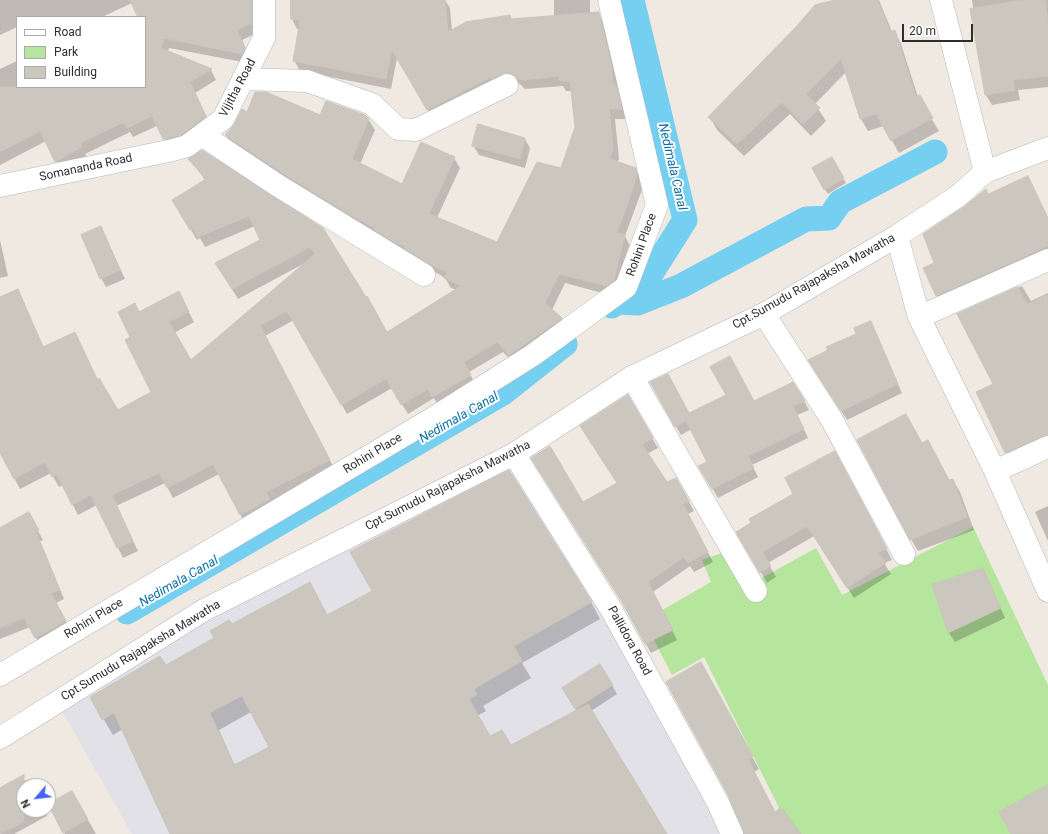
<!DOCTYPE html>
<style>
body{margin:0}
#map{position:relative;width:1048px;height:834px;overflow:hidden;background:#efe9e1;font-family:Roboto,sans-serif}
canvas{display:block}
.legend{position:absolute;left:16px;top:16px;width:130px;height:72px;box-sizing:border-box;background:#fff;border:1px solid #ababab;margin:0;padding:5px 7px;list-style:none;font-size:12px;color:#2e2e2e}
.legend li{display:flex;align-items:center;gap:8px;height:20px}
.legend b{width:20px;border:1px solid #ababab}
.north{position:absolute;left:16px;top:778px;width:40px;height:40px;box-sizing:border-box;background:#fff;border:1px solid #ababab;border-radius:50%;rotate:242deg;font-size:11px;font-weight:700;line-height:16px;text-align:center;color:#2e2e2e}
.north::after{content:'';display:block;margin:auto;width:14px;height:18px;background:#4264fb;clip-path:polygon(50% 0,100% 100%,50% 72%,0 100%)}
.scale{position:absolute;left:902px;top:24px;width:71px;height:18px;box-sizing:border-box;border:2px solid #2e2e2e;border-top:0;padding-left:5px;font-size:12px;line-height:14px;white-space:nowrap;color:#2e2e2e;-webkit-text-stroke:3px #fff;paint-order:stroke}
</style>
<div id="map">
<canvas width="1048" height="834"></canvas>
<ul class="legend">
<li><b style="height:5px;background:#fff"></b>Road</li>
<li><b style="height:11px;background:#b6e59e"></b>Park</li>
<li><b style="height:11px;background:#cbc7bf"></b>Building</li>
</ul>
<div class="north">N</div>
<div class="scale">20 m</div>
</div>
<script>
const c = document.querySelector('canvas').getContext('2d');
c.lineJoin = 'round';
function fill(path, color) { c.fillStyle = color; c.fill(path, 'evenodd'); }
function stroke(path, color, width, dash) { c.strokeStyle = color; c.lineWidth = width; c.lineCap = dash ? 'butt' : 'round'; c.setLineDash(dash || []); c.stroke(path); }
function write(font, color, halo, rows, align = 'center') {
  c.font = font + ' Roboto,sans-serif'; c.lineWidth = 4; c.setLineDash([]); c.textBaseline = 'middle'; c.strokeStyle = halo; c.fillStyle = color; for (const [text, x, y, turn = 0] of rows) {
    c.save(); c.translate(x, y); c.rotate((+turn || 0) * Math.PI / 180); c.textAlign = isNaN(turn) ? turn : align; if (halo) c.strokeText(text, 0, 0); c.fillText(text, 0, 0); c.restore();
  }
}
fill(new Path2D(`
 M 514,454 L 732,834 L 132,834 L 57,702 Z`), '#e3e1e8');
fill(new Path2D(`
 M 973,527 L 1048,685 L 1048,834 L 792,834 L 704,657 L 672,675 L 654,640 L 659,612 L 711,582 L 702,560 L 727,551 L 749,585 L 816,548 L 842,595 Z`), '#b6e59e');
fill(new Path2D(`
 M 0,0 L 255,0 L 257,33 L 242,40 L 250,58 L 248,63 L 169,48 L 168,52 L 211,70 L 216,80 L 195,93 L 211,127 L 170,149 L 157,126 L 133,137 L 130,132 L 85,154 L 87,158 L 62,171 L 46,141 L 0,165 L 0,69 L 17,61 L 17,87 L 145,87 L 145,17 L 140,17 L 132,3 L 102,17 L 17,17 L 17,27 L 0,35 Z
 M 292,0 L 445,0 L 450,8 L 452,31 L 510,16 L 512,20 L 554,16 L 554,0 L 590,0 L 590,13 L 598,13 L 604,23 L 617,76 L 618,90 L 621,96 L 627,119 L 615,119 L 619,159 L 617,163 L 635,169 L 641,179 L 643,187 L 625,236 L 630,246 L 613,296 L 565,283 L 552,310 L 561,318 L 567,329 L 516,365 L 503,352 L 469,372 L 476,386 L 439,407 L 434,398 L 408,414 L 392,388 L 347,414 L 294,320 L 265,336 L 335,470 L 246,525 L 219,474 L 173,498 L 165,483 L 116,506 L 138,551 L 123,558 L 97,505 L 78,515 L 63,485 L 59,487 L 51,473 L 20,489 L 0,451 L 0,298 L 18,290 L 44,348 L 97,380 L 117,411 L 153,393 L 132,338 L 140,313 L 184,303 L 194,322 L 174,333 L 191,361 L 305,263 L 238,299 L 222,273 L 262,241 L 255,226 L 205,247 L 200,238 L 197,240 L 173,200 L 205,180 L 190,159 L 322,229 L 387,333 L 456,290 L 451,288 L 445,278 L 232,145 L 226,135 L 248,113 L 369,120 L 375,130 L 360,164 L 403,185 L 454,158 L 460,168 L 437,218 L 497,243 L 562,169 L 576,127 L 572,91 L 566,91 L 563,86 L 525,89 L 520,84 L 515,82 L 434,120 L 397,58 L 391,89 L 300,71 L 294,60 L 299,29 L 297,29 L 292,19 Z
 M 839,0 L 879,0 L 892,32 L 894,31 L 901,44 L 918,97 L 939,131 L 899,153 L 884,126 L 868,131 L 861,119 L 846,72 L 815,104 L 826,121 L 811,136 L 790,114 L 744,156 L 717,130 L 710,117 Z
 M 972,0 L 1048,0 L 1048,87 L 1018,90 L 1020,100 L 992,105 L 986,95 Z
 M 525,139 L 530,148 L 525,168 L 479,155 L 473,145 Z
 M 832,158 L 846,183 L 828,194 L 813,169 Z
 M 988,195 L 1048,217 L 1048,260 L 944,307 L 937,295 L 935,264 Z
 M 101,227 L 125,279 L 106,287 L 101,278 Z
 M 0,240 L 8,276 L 0,278 Z
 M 1022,286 L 1031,301 L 1048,293 L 1048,448 L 1013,464 L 1006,452 L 995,384 L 959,314 Z
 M 871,323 L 902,393 L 847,420 L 815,369 Z
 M 651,383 L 689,414 L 754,402 L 804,401 L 809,410 L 797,415 L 808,438 L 752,465 L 758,477 L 718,498 L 700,467 L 708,462 L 692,429 L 681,435 Z
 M 627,396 L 658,448 L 647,454 L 667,484 L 676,479 L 694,511 L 688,514 L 713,562 L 694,572 L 690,566 L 653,592 L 677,640 L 651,653 L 626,609 L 583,503 L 618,484 Z
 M 922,444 L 949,481 L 953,480 L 960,492 L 974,530 L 918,551 L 911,539 Z
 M 841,463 L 892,560 L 884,563 L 891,574 L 854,598 L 814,536 L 768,563 L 776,577 L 767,583 L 738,532 Z
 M 1048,506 L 1048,541 L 1035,512 Z
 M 28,513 L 43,540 L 40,541 L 64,599 L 56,603 L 71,631 L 41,647 L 30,627 L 0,639 L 0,529 Z
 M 983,569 L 1005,618 L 955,642 L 949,633 L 934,586 Z
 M 319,600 L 327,616 L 591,602 L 600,619 L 522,663 L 531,678 L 483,706 L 486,711 L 477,716 L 490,737 L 511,746 L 577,711 L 568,697 L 612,685 L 617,694 L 591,711 L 666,834 L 171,834 L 123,729 L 113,735 L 91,698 L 165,667 L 215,638 L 231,625 ZM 251,712 L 270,747 L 235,766 L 219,730 Z
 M 708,677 L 759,769 L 754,772 L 775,813 L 800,834 L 745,834 Z
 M 26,780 L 30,786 L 24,786 L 24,810 L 43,810 L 47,816 L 14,834 L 0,834 L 0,792 Z
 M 72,792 L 96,834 L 65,834 L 49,805 Z`), '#0003');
stroke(new Path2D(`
 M 617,302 L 638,303 L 681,286 L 806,219 L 829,218 L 840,202 L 935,152
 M 612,306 L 649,277 L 685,220 L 632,0
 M 127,612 L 503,393 L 565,344`), '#75cff0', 25);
const building = new Path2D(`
 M 130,0 L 252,0 L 252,23 L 237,30 L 245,48 L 242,54 L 164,38 L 161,48 L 212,69 L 190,82 L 206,116 L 181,135 L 163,139 L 152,116 L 127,128 L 124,122 L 80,143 L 82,147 L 55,162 L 40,131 L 0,152 L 0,87 L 145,87 L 145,17 L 138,17 Z
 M 291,0 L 445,0 L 448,32 L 466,22 L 510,15 L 511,19 L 599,12 L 611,65 L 613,85 L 616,85 L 622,109 L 609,109 L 613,148 L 610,159 L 636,168 L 637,176 L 617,233 L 625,235 L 614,280 L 607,286 L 559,274 L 545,303 L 562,318 L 561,319 L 509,355 L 497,342 L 464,362 L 471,375 L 432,397 L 428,389 L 401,405 L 386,379 L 341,405 L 287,311 L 260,325 L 330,460 L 266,492 L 270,499 L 240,515 L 213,464 L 167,488 L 159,473 L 112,495 L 133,541 L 117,548 L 91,495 L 72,505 L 57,475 L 52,477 L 45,462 L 14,479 L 0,453 L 0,297 L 18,289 L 43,347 L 75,332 L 97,379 L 99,378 L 118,410 L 151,392 L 125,340 L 130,337 L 118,312 L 135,303 L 139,312 L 179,291 L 189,312 L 169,322 L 191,360 L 315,254 L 310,247 L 232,289 L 215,263 L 260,240 L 249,216 L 198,237 L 193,228 L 190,230 L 172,200 L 206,179 L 188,159 L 202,150 L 323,228 L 366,297 L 367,296 L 387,332 L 461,286 L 444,278 L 447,272 L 431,265 L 404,248 L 405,246 L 396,243 L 374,230 L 375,228 L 352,216 L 284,174 L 225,135 L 234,125 L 242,109 L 247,112 L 255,92 L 266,92 L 320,115 L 326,101 L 365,115 L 369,119 L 352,159 L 402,184 L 421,142 L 455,157 L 429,214 L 497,242 L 537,162 L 561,168 L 575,127 L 570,81 L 560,81 L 559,76 L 524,80 L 518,79 L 514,75 L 508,73 L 502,74 L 491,79 L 491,77 L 427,110 L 392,50 L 386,79 L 293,61 L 300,20 L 291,19 Z
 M 835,0 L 878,0 L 890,32 L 895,30 L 916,97 L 920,95 L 933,118 L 891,141 L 876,114 L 860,119 L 841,59 L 806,94 L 820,108 L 803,124 L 782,102 L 737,144 L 708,117 L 796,27 L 815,5 Z
 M 1024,0 L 1045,0 L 1048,22 L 1048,76 L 1013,80 L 1015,90 L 985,95 L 970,9 Z
 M 478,124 L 525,138 L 520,159 L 472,146 Z
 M 832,157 L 844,178 L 824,190 L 812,168 Z
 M 1028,176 L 1048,218 L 1048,246 L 936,296 L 923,268 L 934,263 L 923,234 L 965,206 L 986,189 L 988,194 Z
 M 101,226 L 120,270 L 100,279 L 81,235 Z
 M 1018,287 L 1027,305 L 1048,294 L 1048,435 L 1005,453 L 976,392 L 993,384 L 957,314 Z
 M 871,321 L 898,384 L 841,411 L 808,360 L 828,350 L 826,347 L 856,334 L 854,328 Z
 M 730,356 L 754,401 L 793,382 L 805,401 L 793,406 L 804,429 L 748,456 L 754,468 L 712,489 L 698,466 L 707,462 L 686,421 L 675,427 L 650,382 L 668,374 L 689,413 L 726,395 L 710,367 Z
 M 628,395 L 653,438 L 642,444 L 667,482 L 676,478 L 689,501 L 683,504 L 708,552 L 688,563 L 684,557 L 648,582 L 673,630 L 645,644 L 622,602 L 531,458 L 550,446 L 583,502 L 617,483 L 580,426 Z
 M 906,414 L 922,443 L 928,440 L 949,480 L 953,479 L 967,517 L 910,540 L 857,440 Z
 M 835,451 L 887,549 L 878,552 L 886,563 L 847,588 L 807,526 L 762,552 L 771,566 L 760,573 L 736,532 L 751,523 L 749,519 L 793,494 L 785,478 Z
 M 509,470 L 592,602 L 514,646 L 522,661 L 474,689 L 477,695 L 469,699 L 490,736 L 502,730 L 511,745 L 588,704 L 667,834 L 170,834 L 114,713 L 102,720 L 90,697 L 160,656 L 166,665 L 214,638 L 210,631 L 229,620 L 232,624 L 310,582 L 327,615 L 372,591 L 350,552 ZM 242,696 L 269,747 L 234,765 L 210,713 Z
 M 29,512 L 39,530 L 36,532 L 60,590 L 51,593 L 66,621 L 35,638 L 24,618 L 0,628 L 0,528 Z
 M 983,568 L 1001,608 L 948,633 L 932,585 Z
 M 701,662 L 753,756 L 748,759 L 775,812 L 781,807 L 801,834 L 744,834 L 728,795 L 666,682 Z
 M 600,664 L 613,685 L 575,709 L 562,688 Z
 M 24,775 L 24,822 L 0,834 L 0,788 Z
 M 1048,785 L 1048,834 L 1011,834 L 999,812 Z
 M 72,791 L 88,819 L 63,833 L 48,804 Z`);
fill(building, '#cbc7bf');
stroke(building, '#cbc5ba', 1);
const street = new Path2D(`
 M 243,79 L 307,81 L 372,104 L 398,129 L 416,130 L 507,85
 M 202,135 L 277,185 L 424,275
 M 985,172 L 1048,148
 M 0,186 L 173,150 L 187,146 L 223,119 L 264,38 L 264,0
 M 897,236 L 919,317 L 995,471 L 1048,591
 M 764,314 L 832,420 L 904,554
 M 919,317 L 1048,260
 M 632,377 L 756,591
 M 995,471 L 1048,447
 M 0,675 L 430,420 L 533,355 L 626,287 L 657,205 L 609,0`);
const secondary = new Path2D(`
 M 514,454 L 611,609 L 717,801 L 732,834
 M 0,738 L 204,610 L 514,454 L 632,377 L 764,314 L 897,236 L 958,196 L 985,172 L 941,0`);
stroke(street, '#b4b7c1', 23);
stroke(secondary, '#b4b7c1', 23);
stroke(street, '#fff', 22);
stroke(secondary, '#fff', 22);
write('12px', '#2e2e2e', '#fff', [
 ["Vijitha Road",238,88,-62],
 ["Somananda Road",86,168,-12],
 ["Rohini Place",642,245,-70],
 ["Cpt.Sumudu Rajapaksha Mawatha",814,282,-29],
 ["Rohini Place",373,454,-31],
 ["Cpt.Sumudu Rajapaksha Mawatha",448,486,-27],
 ["Rohini Place",94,619,-31],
 ["Pallidora Road",629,641,61],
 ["Cpt.Sumudu Rajapaksha Mawatha",141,651,-31]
]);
write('italic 13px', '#0d6fa3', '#fff', [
 ["Nedimala Canal",672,167,77],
 ["Nedimala Canal",459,418,-30],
 ["Nedimala Canal",179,582,-30]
]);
</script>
